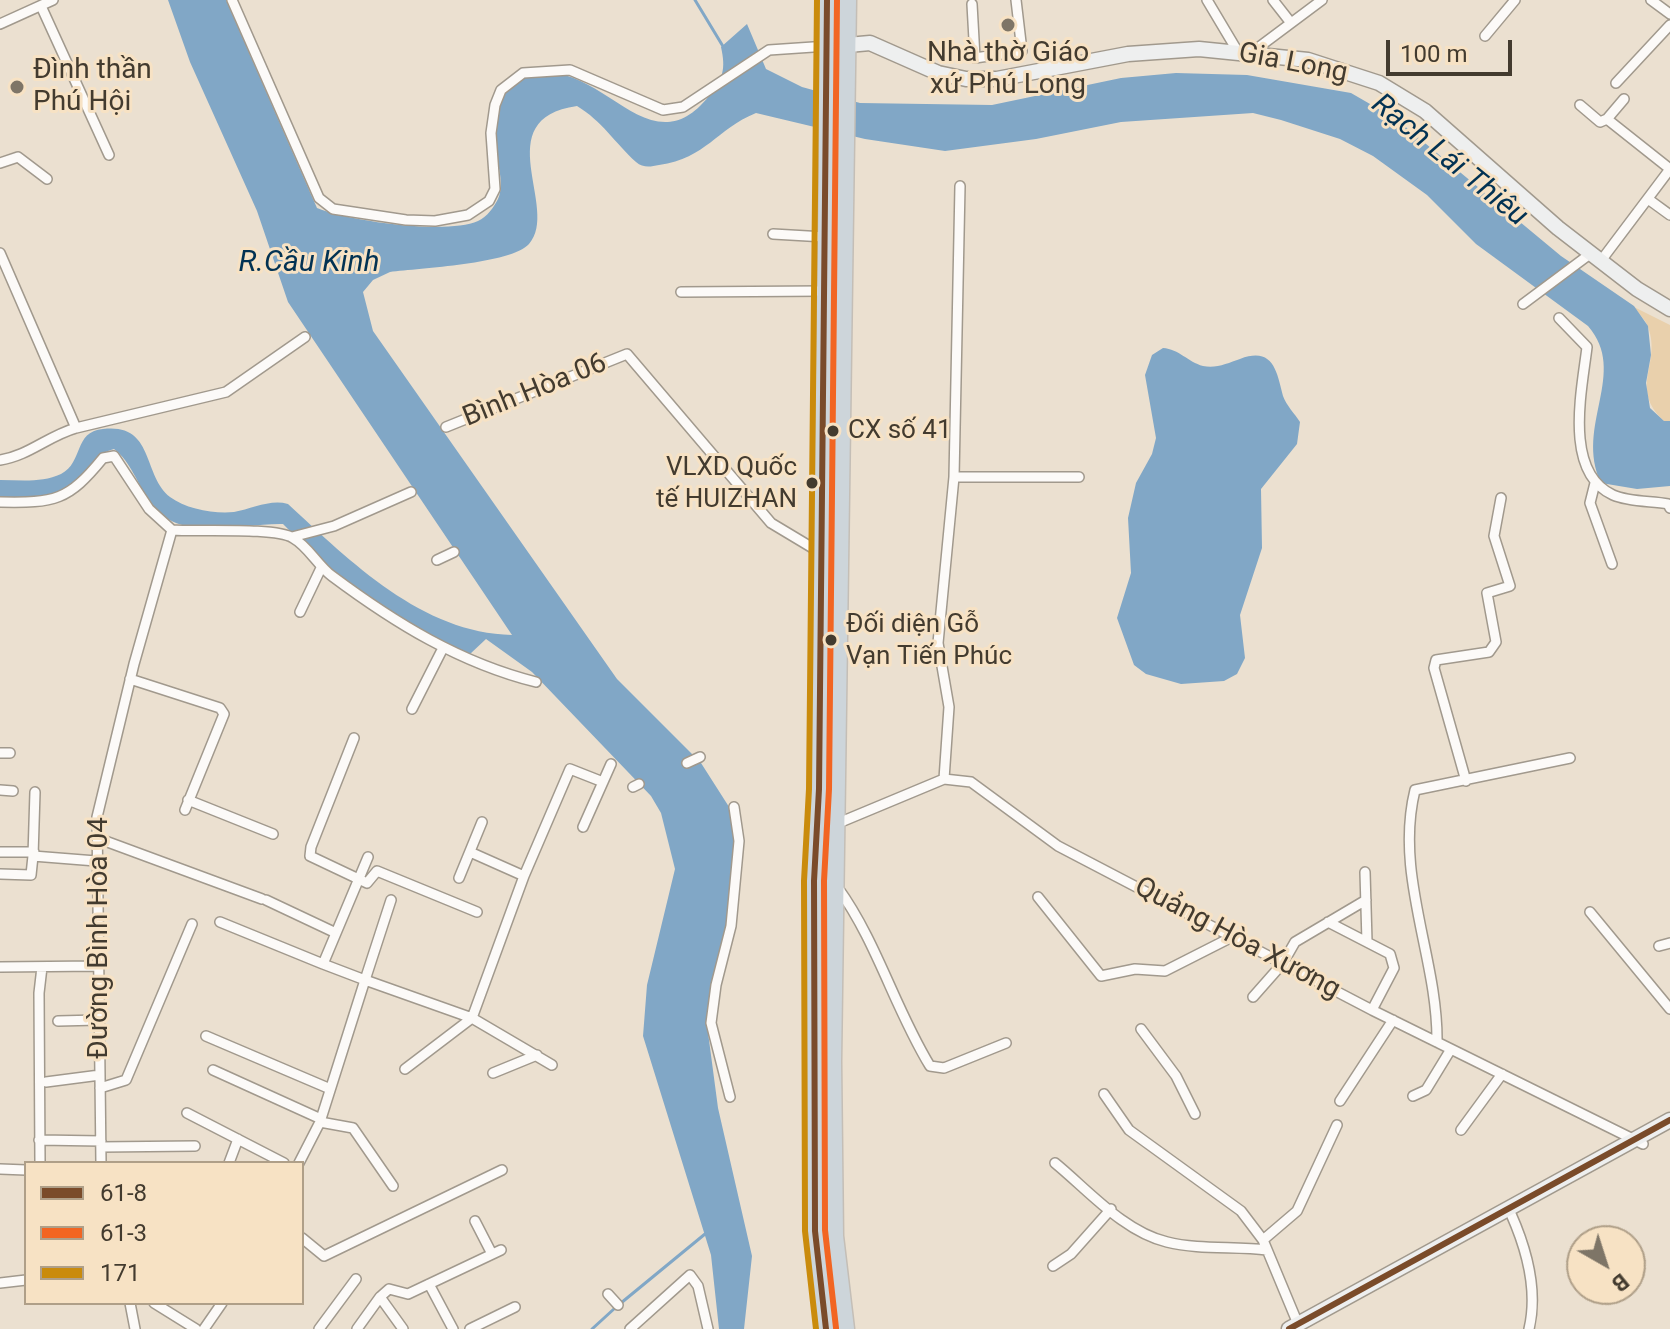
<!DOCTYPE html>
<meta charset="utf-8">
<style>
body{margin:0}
#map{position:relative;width:1670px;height:1329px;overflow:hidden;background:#ebe0d0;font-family:Roboto,sans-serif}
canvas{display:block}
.legend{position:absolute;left:24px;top:1161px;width:280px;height:144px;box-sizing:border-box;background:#f7e2c4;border:2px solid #af9f88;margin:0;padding:10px 14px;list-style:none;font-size:24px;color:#433b2f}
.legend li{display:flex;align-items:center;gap:16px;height:40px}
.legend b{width:40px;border:2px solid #af9f88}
.north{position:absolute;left:1566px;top:1225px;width:80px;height:80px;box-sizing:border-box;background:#f7e2c4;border:2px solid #af9f88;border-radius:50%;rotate:141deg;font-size:22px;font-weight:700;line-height:32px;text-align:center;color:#433b2f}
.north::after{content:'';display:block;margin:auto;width:28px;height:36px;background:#7e7567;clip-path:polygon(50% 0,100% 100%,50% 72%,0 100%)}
.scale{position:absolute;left:1386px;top:40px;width:126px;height:36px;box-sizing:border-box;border:4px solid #433b2f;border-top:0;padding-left:10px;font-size:24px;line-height:28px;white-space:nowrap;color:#433b2f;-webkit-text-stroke:6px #f7e2c4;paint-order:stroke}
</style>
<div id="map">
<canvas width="1670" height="1329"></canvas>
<ul class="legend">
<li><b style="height:10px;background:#7a4b2a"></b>61-8</li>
<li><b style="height:10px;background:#f26522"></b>61-3</li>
<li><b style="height:10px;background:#ca8b0c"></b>171</li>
</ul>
<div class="north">B</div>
<div class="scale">100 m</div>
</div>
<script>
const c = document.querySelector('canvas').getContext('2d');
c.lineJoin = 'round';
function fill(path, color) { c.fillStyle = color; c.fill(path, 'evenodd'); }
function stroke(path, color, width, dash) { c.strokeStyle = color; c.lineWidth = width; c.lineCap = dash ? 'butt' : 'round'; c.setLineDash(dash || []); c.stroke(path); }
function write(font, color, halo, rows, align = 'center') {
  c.font = font + ' Roboto,sans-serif'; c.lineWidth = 6; c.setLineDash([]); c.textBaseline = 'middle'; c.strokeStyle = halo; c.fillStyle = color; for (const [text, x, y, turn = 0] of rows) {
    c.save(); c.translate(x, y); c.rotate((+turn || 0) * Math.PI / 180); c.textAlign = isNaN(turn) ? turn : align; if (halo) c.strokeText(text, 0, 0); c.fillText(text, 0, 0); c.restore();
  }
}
fill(new Path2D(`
 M 1634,307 L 1670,325 L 1670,421 L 1664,421 C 1628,387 1662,365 1648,327 C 1646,320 1638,313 1634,307 Z`), '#e9d0ac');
fill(new Path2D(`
 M 168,0 L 226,0 L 317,208 C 349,221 446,235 478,221 C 487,217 494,207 498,199 C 506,182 495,157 493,139 C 492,130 496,119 498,110 C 505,84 513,79 538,74 C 604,62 650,170 709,96 C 723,79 726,69 721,47 L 747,24 L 766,69 L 802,87 L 860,103 L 992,105 L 1121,78 L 1176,73 L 1247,75 L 1351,93 L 1396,119 L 1561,256 L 1634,306 L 1648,326 L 1651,355 L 1646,383 L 1650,408 L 1664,421 L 1670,421 L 1670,486 L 1637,489 L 1601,483 C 1574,426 1629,373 1588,326 L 1476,244 L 1427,195 L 1373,156 L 1340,139 L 1281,120 L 1253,113 L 1121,122 L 1036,139 L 945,151 L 865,139 L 756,113 C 716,129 707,158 659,165 C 650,167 643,168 636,162 C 615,143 602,121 577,106 C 486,119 561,209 529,244 C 511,264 420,268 390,272 L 373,280 L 363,292 L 373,331 L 617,679 L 701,763 L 731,810 L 736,841 L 728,928 L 707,1025 L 718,1108 L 752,1256 L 744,1329 L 719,1329 L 711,1255 L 643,1036 L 647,985 L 675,869 L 661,813 L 651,796 L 532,672 L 486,639 L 469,655 C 398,624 337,579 283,524 C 238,523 179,545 149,501 C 137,483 131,462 114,449 C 96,454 94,464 83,478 C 64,501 26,499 0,499 L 0,480 C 20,480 42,483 61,474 C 84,462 73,432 103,429 C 155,423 142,475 170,497 C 186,509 214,514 234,512 C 252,509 270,499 288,504 C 351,562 422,633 512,635 L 288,302 L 257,211 L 190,62 Z
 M 1163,348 C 1179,349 1188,362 1203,366 C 1216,369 1228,363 1240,359 C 1274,346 1277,373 1283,396 C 1286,405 1295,414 1300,422 L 1297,444 L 1261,489 L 1262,548 L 1240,615 L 1245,658 L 1237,674 L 1224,681 L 1181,684 L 1146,674 L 1134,665 L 1117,618 L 1131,573 L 1128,518 L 1136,483 L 1152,454 L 1156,438 L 1145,375 L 1152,355 Z`), '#81a7c6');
stroke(new Path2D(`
 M 695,0 L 724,48
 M 621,1303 L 705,1234
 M 592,1329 L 615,1308`), '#81a7c6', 3);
const street = new Path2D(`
 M 232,0 L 319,198 L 333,209 L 406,220 L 435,221 L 468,215 L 489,201 L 495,189 L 491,133 L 495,105 L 501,90 L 523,73 L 570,70 L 663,110 L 683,107 L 769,50 L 828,46
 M 1207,0 L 1238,52
 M 1273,0 L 1291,23
 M 1651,0 L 1670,14
 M 972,4 L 975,58 L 1022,51 L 1016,0
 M 41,6 L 109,155
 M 0,24 L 53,0
 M 1485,36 L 1515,0
 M 1251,53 L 1322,0
 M 1616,83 L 1670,25
 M 1580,105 L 1600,122 L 1607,119 L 1670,169
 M 1607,119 L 1624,99
 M 0,163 L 18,157 L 47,179
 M 1648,199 L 1670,215
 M 773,234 L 825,237
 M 0,253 L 76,428 C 48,436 28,456 0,460
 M 1600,262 L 1670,169
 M 681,292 L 824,291
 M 1523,304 L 1590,254
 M 1559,318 L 1587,347 C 1582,390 1563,472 1613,495 C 1629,502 1651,501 1668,504 L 1670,508
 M 446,427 L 627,354 L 771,523 L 821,553
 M 76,428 L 226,392 L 305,337
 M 954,477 L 1079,477
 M 1595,483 L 1590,503 L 1612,564
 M 0,502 C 55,503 68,501 103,458 L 114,456 L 149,509 L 172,530 C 197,532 276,527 293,538 C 308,546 318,566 332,576 C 395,623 460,663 536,682
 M 292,537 L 334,526 L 411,492
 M 437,560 L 454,552
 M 300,612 L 321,568
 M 130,679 L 220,708 L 224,714 L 185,810
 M 412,709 L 443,648
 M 354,738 L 311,847 L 310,856 L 367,883 L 377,871 L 477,912
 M 0,753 L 10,753
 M 687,763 L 700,757
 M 944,779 L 949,707 L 938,643 L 954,477 L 960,186
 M 1466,781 L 1434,668 L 1436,660 L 1489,652 L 1496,642 L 1487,593 L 1510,586 L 1494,536 L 1501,498
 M 633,787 L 639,784
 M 0,790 L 13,791
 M 35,792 L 33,856 L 96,861
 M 188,800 L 273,834
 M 836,824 L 944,779 L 971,782 L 1058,846 L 1372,1010 L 1643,1144
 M 583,827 L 611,764
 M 97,838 L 262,899
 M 0,852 L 34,852
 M 470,852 L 524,876
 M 368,857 L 323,964 L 365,980 L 391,900
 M 1365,872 L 1367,942
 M 0,874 L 31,875 L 33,856
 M 459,878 L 482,822
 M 838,888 C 877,942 895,1009 930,1066 L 944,1068 L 1006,1043
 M 1038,897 L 1101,976 L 1135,969 L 1165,971 L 1232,937
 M 266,900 L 336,933
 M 1590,912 L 1670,1009
 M 220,922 L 323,964
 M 1328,922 L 1390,954 L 1394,968 L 1372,1010
 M 1659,946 L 1670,943
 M 0,967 L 98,966
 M 1253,997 L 1283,963 L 1295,942 L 1366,900
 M 58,1021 L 98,1020
 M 1141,1029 L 1176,1076 L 1195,1114
 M 206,1036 L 328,1088
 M 1437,1042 C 1438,958 1394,875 1415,790 L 1570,758
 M 405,1069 L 472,1018 L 524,876 L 570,769 L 603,782
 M 213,1070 L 321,1119
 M 493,1073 L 537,1055
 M 46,1082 L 100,1075
 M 100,1088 L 126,1080 L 192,924
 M 1104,1094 L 1129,1130 L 1241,1211 L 1263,1240 L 1298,1324
 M 1413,1096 L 1426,1090 L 1451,1049
 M 730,1097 L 711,1023 L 716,985 L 731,926 L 739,841 L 734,807
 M 1340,1101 L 1393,1020
 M 187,1113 L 284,1163
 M 320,1122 L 353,1128 L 393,1186
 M 1461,1130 L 1502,1074
 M 39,1140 L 101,1141
 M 101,1147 L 195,1146
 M 40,1163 L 39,993 L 42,967
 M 101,1163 L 97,817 L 134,664 L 172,530
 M 229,1163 L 238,1139
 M 299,1163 L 320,1122 L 365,980 L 472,1018 L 552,1065
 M 1055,1163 C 1088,1190 1124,1232 1167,1242 C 1199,1250 1235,1246 1267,1250
 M 0,1169 L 26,1170
 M 1511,1214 C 1527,1250 1538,1291 1529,1329
 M 475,1221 L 492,1254
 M 302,1238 L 324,1256 L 502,1170
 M 1263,1240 L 1297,1211 L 1337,1125
 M 1053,1266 L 1071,1254 L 1111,1209
 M 0,1283 L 26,1280
 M 429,1284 L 453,1329
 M 608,1294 L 618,1305
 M 130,1303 L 135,1329
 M 154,1303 L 196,1329
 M 204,1329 L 222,1303
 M 319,1329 L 356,1279
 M 357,1329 L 380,1297
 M 403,1329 L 380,1297 L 389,1289 L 408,1294 L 501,1250
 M 470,1329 L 515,1307
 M 630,1329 L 690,1275 L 698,1286 L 708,1329`);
const secondary = new Path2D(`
 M 848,45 L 870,43 L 938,73 L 966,79 L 997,79 L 1128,54 L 1199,49 L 1308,60 L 1379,83 L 1425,111 L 1558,228 L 1637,289 L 1670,309
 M 1289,1329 L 1670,1120`);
const highway = new Path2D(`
 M 826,1329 L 815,1231 L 814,881 L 819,789 L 828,168 L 827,0
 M 845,1329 L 834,1236 L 832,1061 L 847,0`);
stroke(street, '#a1998d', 12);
stroke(secondary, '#a1998d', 17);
stroke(highway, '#c4beb6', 21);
stroke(street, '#fcfaf8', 9);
stroke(secondary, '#eeefef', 14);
stroke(highway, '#cdd5da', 18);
stroke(new Path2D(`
 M 826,1329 L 815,1231 L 814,881 L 819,789 L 827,0
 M 1289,1329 L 1670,1120`), '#7a4b2a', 6);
stroke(new Path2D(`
 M 836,1328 L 825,1230 L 824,881 L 829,789 L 837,0`), '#f26522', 6);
stroke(new Path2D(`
 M 816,1329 L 805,1231 L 804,881 L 809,789 L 817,0`), '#ca8b0c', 6);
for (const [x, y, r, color] of [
 [1008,25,8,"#7e7567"],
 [17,87,8,"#7e7567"],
 [833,431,7,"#433b2f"],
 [812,483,7,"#433b2f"],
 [831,640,7,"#433b2f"]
]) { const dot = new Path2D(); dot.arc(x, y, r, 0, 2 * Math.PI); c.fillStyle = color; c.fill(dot); stroke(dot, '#f7e2c4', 3); }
write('26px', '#433b2f', '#f7e2c4', [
 ["CX số 41",848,431],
 ["VLXD Quốc",797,468,"right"],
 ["tế HUIZHAN",797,500,"right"],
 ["Đối diện Gỗ",846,625],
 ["Vạn Tiến Phúc",846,657]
], 'left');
write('28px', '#433b2f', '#f7e2c4', [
 ["Nhà thờ Giáo",1008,54],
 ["xứ Phú Long",1008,86],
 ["Đình thần",33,71,"left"],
 ["Phú Hội",33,103,"left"]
]);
write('28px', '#433b2f', '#f7e2c4', [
 ["Gia Long",1293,64,11],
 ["Bình Hòa 06",535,391,-22],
 ["Đường Bình Hòa 04",100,938,-90],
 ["Quảng Hòa Xương",1237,939,28]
]);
write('italic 30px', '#023253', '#f7e2c4', [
 ["Rạch Lái Thiêu",1449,161,39],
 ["R.Cầu Kinh",309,263]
]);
</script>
